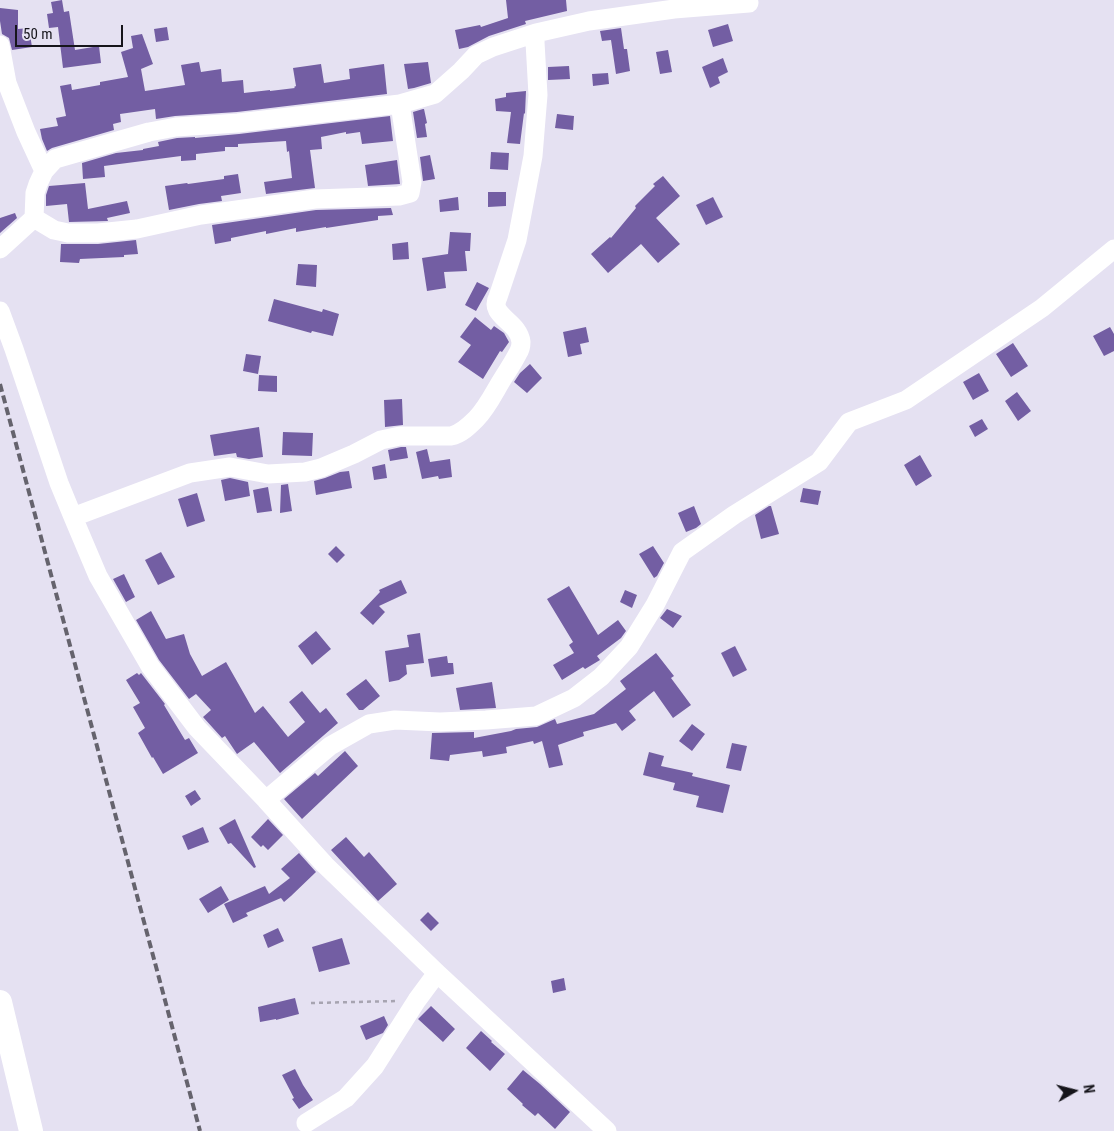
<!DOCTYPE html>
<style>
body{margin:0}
#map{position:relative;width:1114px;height:1131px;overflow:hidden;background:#e5e1f2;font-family:"Roboto Condensed",sans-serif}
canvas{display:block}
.north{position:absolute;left:1049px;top:1066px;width:50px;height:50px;-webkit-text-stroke:4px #e5e1f2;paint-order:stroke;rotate:82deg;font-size:14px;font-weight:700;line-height:20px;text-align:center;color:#16151b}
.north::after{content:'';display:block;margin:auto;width:18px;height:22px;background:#16151b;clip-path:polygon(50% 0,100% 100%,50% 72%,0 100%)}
.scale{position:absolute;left:15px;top:25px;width:108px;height:22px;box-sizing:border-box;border:2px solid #16151b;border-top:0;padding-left:6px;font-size:15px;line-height:18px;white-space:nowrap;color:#16151b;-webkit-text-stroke:4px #e5e1f2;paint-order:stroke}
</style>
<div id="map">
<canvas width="1114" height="1131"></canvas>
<div class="north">N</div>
<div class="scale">50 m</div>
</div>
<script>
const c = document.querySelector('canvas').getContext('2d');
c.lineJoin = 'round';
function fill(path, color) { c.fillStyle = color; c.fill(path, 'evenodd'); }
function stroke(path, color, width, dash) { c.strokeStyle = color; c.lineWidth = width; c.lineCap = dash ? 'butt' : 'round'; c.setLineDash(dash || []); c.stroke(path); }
fill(new Path2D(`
 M 62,0 L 64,12 L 69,11 L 75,50 L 99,46 L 101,63 L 63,68 L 58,27 L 49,28 L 47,14 L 53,13 L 51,2 Z
 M 506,0 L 566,0 L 567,11 L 525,21 L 526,24 L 489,36 L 468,47 L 459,49 L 455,30 L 480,25 L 481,27 L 508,18 Z
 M 0,8 L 18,10 L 18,29 L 29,28 L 32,47 L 12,50 L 9,38 L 2,34 L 0,21 Z
 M 728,24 L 733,41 L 713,47 L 708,30 Z
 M 167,27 L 169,40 L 156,42 L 154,29 Z
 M 621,28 L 624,49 L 627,49 L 630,71 L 616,74 L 611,40 L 602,41 L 600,31 Z
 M 142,34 L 153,64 L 141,69 L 145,91 L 185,85 L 181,65 L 199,62 L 201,72 L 221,69 L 222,82 L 243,80 L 244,93 L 270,90 L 270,91 L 295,88 L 294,87 L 296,86 L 293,68 L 321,64 L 324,83 L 350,79 L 349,69 L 384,64 L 387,94 L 237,112 L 175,116 L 156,119 L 155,109 L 120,114 L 121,122 L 113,124 L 114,130 L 52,148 L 47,151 L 42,139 L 40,129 L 58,126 L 56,118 L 66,116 L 60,86 L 71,84 L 72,90 L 100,85 L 100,82 L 128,77 L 121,52 L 133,48 L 131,36 Z
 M 668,50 L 672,72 L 660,74 L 656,52 Z
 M 723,58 L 728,72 L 718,77 L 720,83 L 710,88 L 702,67 Z
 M 428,62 L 431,83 L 414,88 L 408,89 L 404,64 Z
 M 569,66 L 570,79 L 548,80 L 548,67 Z
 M 608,73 L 609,84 L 593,86 L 592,74 Z
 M 526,91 L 525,114 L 524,113 L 520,144 L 507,143 L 511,112 L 496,111 L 495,99 L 506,97 L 506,93 Z
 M 423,109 L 424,109 L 427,123 L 425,124 L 427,137 L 417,138 L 413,112 Z
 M 557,114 L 574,116 L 573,130 L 555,128 Z
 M 390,116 L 393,141 L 362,144 L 360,132 L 346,134 L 346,132 L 321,137 L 322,149 L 310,150 L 315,188 L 266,194 L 264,182 L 292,178 L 289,151 L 287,152 L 286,141 L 238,144 L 238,147 L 225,147 L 225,151 L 196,154 L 196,160 L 181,161 L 181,156 L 104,166 L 105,177 L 83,179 L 82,163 L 116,153 L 143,150 L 143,149 L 159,146 L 158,142 L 177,138 L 195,137 L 195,138 L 239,134 Z
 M 491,152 L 509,153 L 508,170 L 490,169 Z
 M 430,155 L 435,179 L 423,181 L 420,157 Z
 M 397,160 L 400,184 L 368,186 L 365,165 Z
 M 238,174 L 241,193 L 221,196 L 222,201 L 199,204 L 169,210 L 165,186 L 187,183 L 188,184 L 224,179 L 224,176 Z
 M 663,176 L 680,196 L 656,218 L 680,244 L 658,263 L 641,244 L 608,273 L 591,254 L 610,237 L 611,238 L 636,208 L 635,206 L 655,186 L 653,184 Z
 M 85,183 L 88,209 L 127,201 L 130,213 L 107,218 L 108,221 L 69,222 L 67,204 L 46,206 L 46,195 L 49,186 Z
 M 488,192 L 506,192 L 506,206 L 488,207 Z
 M 458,197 L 459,210 L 440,212 L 439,200 Z
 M 713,197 L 723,217 L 706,225 L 696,205 Z
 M 391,208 L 393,215 L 378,216 L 378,220 L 326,228 L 326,227 L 296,232 L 296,228 L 266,234 L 266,231 L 231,238 L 231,241 L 215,244 L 212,225 L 316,210 Z
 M 15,213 L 17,218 L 0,233 L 0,218 Z
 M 450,232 L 471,233 L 470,251 L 465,251 L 467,271 L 444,272 L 446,288 L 427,291 L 422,258 L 448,254 Z
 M 136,240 L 138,254 L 124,255 L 124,257 L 80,259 L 79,263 L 60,262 L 61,244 L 98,244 Z
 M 408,242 L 409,259 L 393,260 L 392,244 Z
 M 298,264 L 317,265 L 316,287 L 296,285 Z
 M 477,282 L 489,288 L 476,311 L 465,305 Z
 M 274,299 L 322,312 L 323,309 L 339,314 L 333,336 L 312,331 L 311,333 L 268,321 Z
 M 475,317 L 491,330 L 494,326 L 504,333 L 509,342 L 502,352 L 500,351 L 483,379 L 458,362 L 471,345 L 460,337 Z
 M 586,327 L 589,342 L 580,344 L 582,354 L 568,357 L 563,332 Z
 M 1110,327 L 1114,334 L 1114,351 L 1104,356 L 1093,336 Z
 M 1013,343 L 1028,366 L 1011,377 L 996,354 Z
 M 246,354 L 261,356 L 258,374 L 243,371 Z
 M 530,364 L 542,378 L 527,393 L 514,382 L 520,373 Z
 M 979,373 L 989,391 L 973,400 L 963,382 Z
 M 259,375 L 277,376 L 277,392 L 258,391 Z
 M 1017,392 L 1031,411 L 1018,421 L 1005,401 Z
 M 402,399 L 403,425 L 385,427 L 384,400 Z
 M 982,419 L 988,429 L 975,437 L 969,426 Z
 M 259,427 L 263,457 L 249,459 L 237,457 L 236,453 L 214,456 L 210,435 Z
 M 283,432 L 313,433 L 312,456 L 282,455 Z
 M 401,447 L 406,447 L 408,458 L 390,461 L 388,450 Z
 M 427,449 L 430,462 L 450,459 L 452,477 L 439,479 L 438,476 L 422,479 L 416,452 Z
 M 920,455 L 932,476 L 916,486 L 904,465 Z
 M 385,464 L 387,478 L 374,480 L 372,467 Z
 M 349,471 L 352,488 L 316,495 L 314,481 L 325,478 L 340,472 Z
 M 230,478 L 248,482 L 250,496 L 225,501 L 221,480 Z
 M 288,484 L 292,511 L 280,513 L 281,485 Z
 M 268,487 L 272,511 L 257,513 L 253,490 Z
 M 803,488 L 821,491 L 818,505 L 800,502 Z
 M 197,493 L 205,521 L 187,527 L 178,499 Z
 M 694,506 L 701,524 L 696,528 L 686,532 L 678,513 Z
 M 769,506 L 771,506 L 779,534 L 761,539 L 755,515 Z
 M 336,546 L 345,555 L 337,563 L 328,554 Z
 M 653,546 L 664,563 L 657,576 L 654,578 L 639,554 Z
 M 161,552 L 175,577 L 158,585 L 145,560 Z
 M 124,574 L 135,597 L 126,602 L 113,579 Z
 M 401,580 L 407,593 L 379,606 L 385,612 L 373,625 L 360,613 L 359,614 L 380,592 L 379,590 Z
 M 569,586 L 598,635 L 618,620 L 626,631 L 621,638 L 597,656 L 600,660 L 585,669 L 583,667 L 562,680 L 553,665 L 574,653 L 569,645 L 573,642 L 547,599 Z
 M 625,590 L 637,595 L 632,608 L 620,602 Z
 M 667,609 L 682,616 L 673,628 L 660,618 Z
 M 151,611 L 166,639 L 184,634 L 190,654 L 202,676 L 226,662 L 255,713 L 263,706 L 288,737 L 305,722 L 289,702 L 302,691 L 320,713 L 326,708 L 338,723 L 280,773 L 254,742 L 237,754 L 225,736 L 222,738 L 203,717 L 211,710 L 196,694 L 189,699 L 159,660 L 136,620 Z
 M 316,631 L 331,649 L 312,665 L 298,646 Z
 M 420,633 L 424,663 L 406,665 L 407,674 L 399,680 L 389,682 L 385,651 L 409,647 L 407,635 Z
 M 735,646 L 747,670 L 733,677 L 721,653 Z
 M 656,653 L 674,676 L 671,678 L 691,705 L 673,718 L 654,691 L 629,711 L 636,720 L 622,731 L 616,723 L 583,732 L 584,736 L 558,745 L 563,765 L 549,768 L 542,741 L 534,744 L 533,741 L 506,747 L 507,753 L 483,757 L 482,751 L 450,755 L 449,761 L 430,759 L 432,733 L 474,732 L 474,738 L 511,731 L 516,729 L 537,727 L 555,719 L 557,724 L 594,714 L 626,689 L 620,681 Z
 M 447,656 L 448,663 L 453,663 L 454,674 L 431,677 L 428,659 Z
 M 137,673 L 139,675 L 141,673 L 165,704 L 164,705 L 185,740 L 189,738 L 198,753 L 163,774 L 153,757 L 152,758 L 138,733 L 145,728 L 133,707 L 140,703 L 126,680 Z
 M 366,679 L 380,696 L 363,710 L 359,710 L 346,694 Z
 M 492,682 L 496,708 L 460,710 L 456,688 Z
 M 692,724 L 705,734 L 692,751 L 679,741 Z
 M 732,743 L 747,746 L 741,771 L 726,768 Z
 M 345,751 L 358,766 L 302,819 L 284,799 L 315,773 L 318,776 Z
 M 649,752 L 664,756 L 661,766 L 693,773 L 692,776 L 730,785 L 723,813 L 696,807 L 699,796 L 673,790 L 675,783 L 643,775 Z
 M 195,790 L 201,799 L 191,806 L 185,796 Z
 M 235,819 L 256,867 L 254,868 L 231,843 L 228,844 L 219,828 Z
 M 268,819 L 283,835 L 268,850 L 263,845 L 261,847 L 251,837 Z
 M 203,827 L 209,842 L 188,850 L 182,836 Z
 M 346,837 L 364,857 L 369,852 L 397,884 L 378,901 L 331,850 Z
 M 299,853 L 316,872 L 291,896 L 284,902 L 281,898 L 246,913 L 248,916 L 233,923 L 224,904 L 265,886 L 269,894 L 290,878 L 281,869 Z
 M 221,886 L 229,900 L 208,913 L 199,899 Z
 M 428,912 L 439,923 L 431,931 L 420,920 Z
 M 278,928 L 284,941 L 268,948 L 263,935 Z
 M 342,938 L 350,964 L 319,972 L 312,947 Z
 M 564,978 L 566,990 L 553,993 L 551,981 Z
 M 295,998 L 299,1014 L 276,1020 L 276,1019 L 260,1022 L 258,1007 Z
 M 431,1006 L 455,1029 L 443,1042 L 418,1019 Z
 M 384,1016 L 388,1025 L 383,1033 L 366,1040 L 360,1026 Z
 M 481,1031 L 492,1041 L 491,1042 L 505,1054 L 490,1071 L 466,1048 Z
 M 295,1069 L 303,1085 L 313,1100 L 299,1109 L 292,1099 L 294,1098 L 282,1075 Z
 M 523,1070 L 540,1084 L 570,1112 L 555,1129 L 538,1113 L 535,1116 L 522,1105 L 523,1104 L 507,1089 Z`), '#735ea3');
stroke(new Path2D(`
 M 311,1003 L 397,1001`), '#a7a4b1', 2.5, [4, 4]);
stroke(new Path2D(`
 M 0,45 L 7,83 L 26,132 L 44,171
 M 34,218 L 54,230 L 68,233 L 98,233 L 137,229 L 201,215 L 315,199 L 399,196 L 410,193 L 412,182 L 400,104
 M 0,249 L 34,218 L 35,193 L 38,184 L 44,171 L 55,159 L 149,132 L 176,127 L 238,123 L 400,104 L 435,94 L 461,71 L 476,55 L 493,47 L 536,33 L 589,21 L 674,9 L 749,3
 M 0,311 L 14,349 L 59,483 L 73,517 L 98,576 L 150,666 L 197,728 L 266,800 L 325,865 L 437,973 L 607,1131
 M 73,517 L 190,473 L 230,467 L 268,474 L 305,472 L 321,468 L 354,454 L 381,440 L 400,436 L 451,436 C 461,434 469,426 476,419 C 486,409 493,395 500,383 C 506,373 513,363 518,353 C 520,350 521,345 521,342 C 519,321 488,316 498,297 L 517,240 L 533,156 L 538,95 L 535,42 L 536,33
 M 266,800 L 330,746 L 369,724 L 395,720 L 440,722 L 486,720 L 536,716 L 574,698 L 601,677 L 629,647 L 655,605 L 682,552 L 734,515 L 819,462 L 849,422 L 906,400 L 1042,308 L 1114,249
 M 306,1123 L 346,1098 L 375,1066 L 417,1000 L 437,973`), '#fff', 19);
stroke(new Path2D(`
 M 0,1002 L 31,1131`), '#fff', 24);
stroke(new Path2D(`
 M 0,384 L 200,1131`), '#65636d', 4, [8, 4]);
</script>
